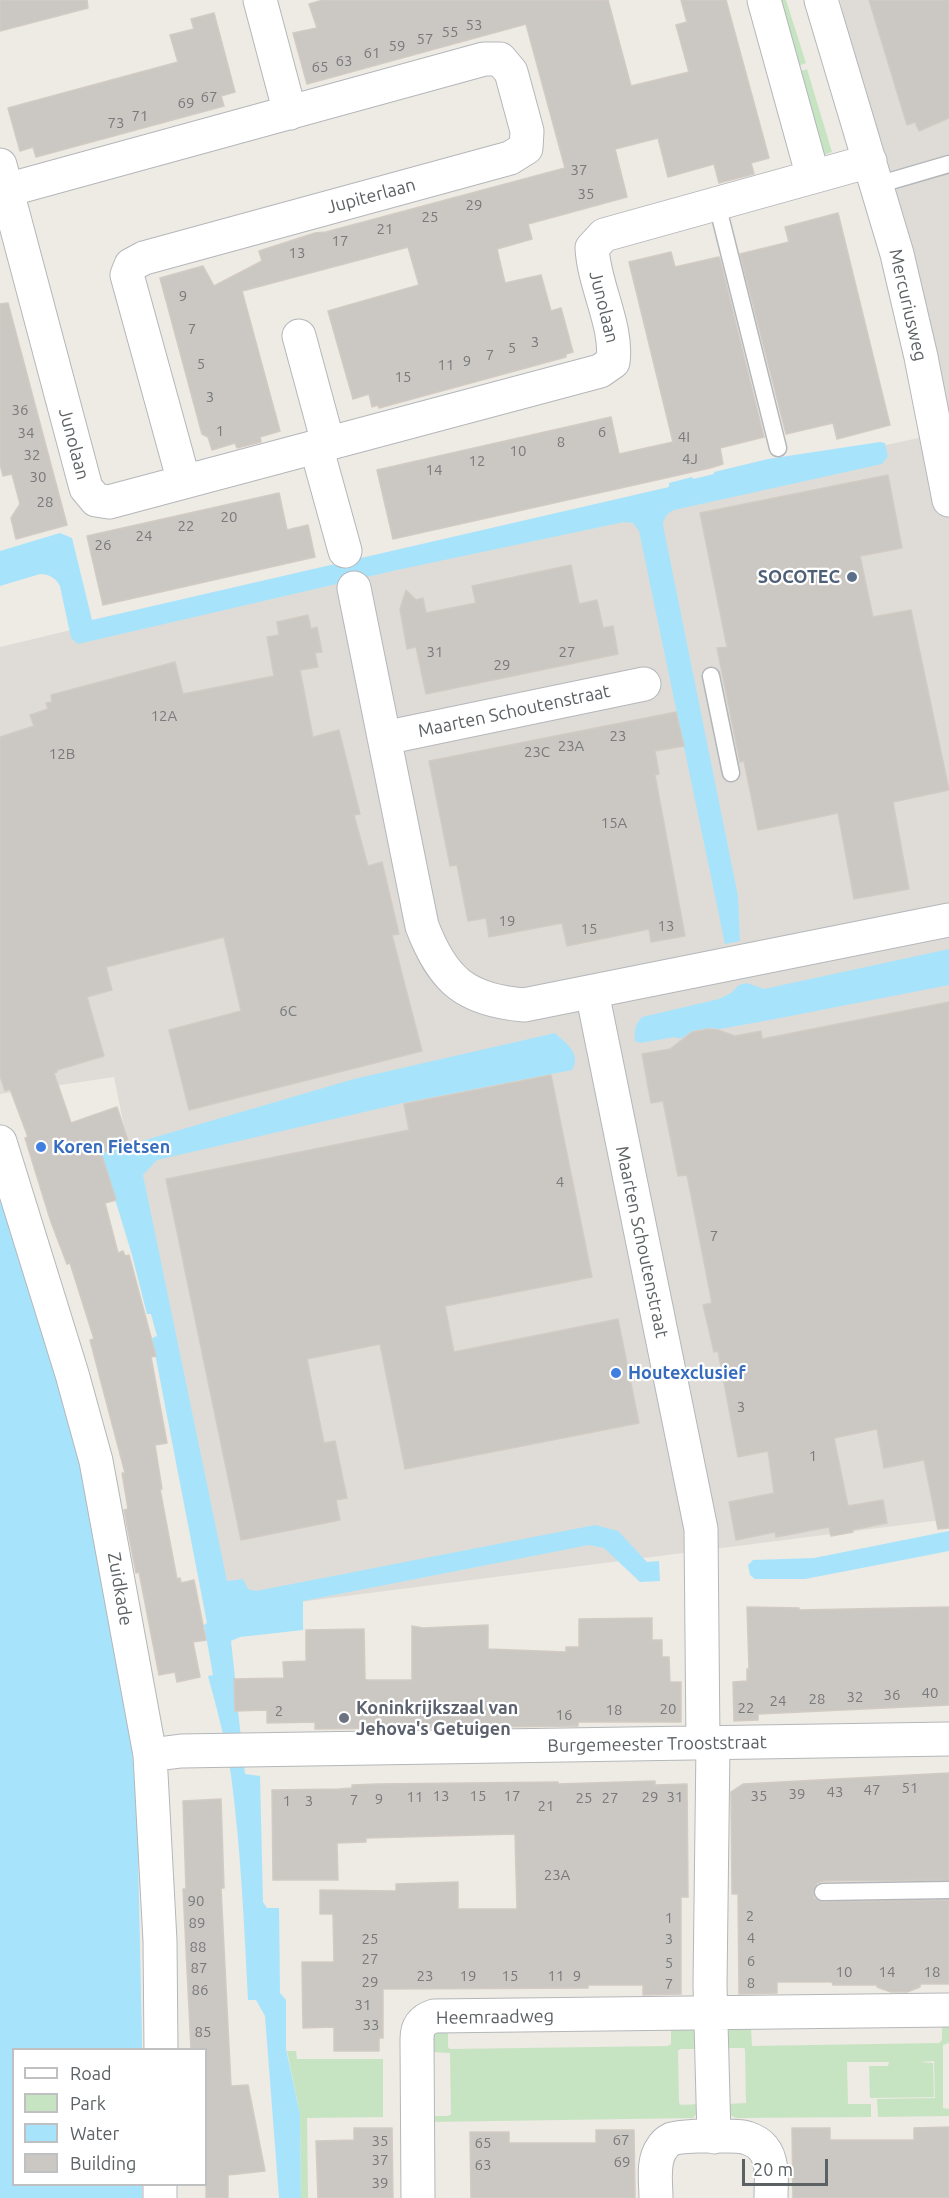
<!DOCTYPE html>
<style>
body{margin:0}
#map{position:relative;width:949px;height:2198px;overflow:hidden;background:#eeeae4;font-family:Ubuntu,sans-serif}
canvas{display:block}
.legend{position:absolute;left:12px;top:2048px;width:195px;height:138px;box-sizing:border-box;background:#fff;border:2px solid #bec0c1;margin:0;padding:8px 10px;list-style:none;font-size:18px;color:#5c6164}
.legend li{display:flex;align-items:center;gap:12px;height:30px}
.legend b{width:30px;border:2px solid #bec0c1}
.scale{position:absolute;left:742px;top:2159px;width:86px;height:27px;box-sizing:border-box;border:3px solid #5c6164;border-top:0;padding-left:8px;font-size:18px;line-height:21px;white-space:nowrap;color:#5c6164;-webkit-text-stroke:4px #fff;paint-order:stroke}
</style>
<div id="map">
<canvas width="949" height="2198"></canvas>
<ul class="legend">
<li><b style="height:8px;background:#fff"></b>Road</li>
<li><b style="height:16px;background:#c7e4c2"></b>Park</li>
<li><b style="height:16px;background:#a7e4fb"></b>Water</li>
<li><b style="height:16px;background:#cbc7c3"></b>Building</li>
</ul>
<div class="scale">20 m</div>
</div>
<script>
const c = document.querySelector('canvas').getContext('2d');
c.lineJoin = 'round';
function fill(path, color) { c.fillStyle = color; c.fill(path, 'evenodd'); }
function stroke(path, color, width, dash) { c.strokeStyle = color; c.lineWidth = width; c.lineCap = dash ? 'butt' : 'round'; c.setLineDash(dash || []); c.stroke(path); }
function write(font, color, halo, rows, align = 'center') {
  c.font = font + ' Ubuntu,sans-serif'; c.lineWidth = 4.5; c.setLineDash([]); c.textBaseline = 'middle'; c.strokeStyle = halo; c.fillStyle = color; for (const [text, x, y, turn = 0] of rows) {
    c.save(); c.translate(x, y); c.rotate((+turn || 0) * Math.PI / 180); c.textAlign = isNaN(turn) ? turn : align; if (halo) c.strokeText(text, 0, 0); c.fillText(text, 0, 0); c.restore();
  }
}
fill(new Path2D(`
 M 840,0 L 949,0 L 949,1519 L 221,1612 L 114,1077 L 0,1094 L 0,647 L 400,551 L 941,433 Z`), '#dfdcd8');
fill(new Path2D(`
 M 771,0 L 786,0 L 806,63 L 790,69 Z
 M 807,69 L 832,152 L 821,156 L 791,75 Z
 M 949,2024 L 949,2043 L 943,2045 L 943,2108 L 949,2109 L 949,2116 L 878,2117 L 877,2099 L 935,2098 L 934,2061 L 919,2062 L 933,2063 L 934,2097 L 870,2098 L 869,2066 L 888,2066 L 889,2062 L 847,2062 L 848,2104 L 871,2104 L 871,2117 L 736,2118 L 730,2115 L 727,2104 L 746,2103 L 745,2049 L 744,2048 L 726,2048 L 726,2032 L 729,2029 L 751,2028 L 752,2046 L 939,2043 L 942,2040 L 942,2025 Z
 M 671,2027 L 690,2027 L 695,2031 L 697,2049 L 680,2049 L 678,2051 L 679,2103 L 681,2105 L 698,2104 L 699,2111 L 693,2118 L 430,2122 L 431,2116 L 448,2116 L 451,2114 L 450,2053 L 430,2052 L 431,2033 L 448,2031 L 448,2047 L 450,2049 L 668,2046 L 671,2044 Z
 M 287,2051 L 296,2051 L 297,2059 L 383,2059 L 383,2117 L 307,2118 L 308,2198 L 301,2198 L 300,2114 Z`), '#c7e4c2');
fill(new Path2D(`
 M 880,442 L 885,443 L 888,456 L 882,464 L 674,510 C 667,513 664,517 663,525 L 738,896 L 740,941 L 725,944 L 639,531 L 633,523 L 624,522 L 397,570 L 78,644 L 71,638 L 60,586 C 56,578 49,574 40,574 L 0,586 L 0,551 L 60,533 L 72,538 L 92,620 L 669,487 L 669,483 L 692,477 L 693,479 L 714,474 L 714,472 L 768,459 Z
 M 949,949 L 949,985 L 770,1020 L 720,1029 L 709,1028 L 692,1031 L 682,1038 L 676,1038 L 675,1037 L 640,1043 L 635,1041 C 634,1031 635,1024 642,1017 L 719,999 L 731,993 L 739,985 L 747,983 L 764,989 Z
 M 555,1033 C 566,1043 582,1054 572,1070 L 403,1103 L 157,1160 L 143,1175 L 227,1581 L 243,1579 L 248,1589 L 256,1591 L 595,1525 L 618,1531 L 647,1562 L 659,1561 L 660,1581 L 640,1582 L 604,1548 L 589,1545 L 303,1601 L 303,1630 L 240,1637 L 231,1641 L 235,1678 L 235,1711 L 238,1711 L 245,1774 L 260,1776 L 263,1902 L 267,1908 L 279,1908 L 280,1993 L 286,2000 L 286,2049 L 300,2114 L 301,2198 L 279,2198 L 265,2016 L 256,2000 L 248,2000 C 244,1925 241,1850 231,1775 C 226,1742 217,1709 208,1676 L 213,1675 L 204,1625 L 207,1623 L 152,1338 L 157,1336 L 151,1314 L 147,1314 L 132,1255 L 101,1153 L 354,1079 Z
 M 0,1182 L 67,1384 L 123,1651 L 137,1807 L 142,2040 L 142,2049 L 14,2050 L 14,2184 L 142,2185 L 142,2198 L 0,2198 Z
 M 949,1531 L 949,1551 L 805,1579 L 755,1579 L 750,1575 L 748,1565 L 753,1560 L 814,1558 Z`), '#a7e4fb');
const building = new Path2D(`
 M 0,0 L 87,0 L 88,8 L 0,31 Z
 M 323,0 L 608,0 L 631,86 L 689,72 L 676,25 L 687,22 L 681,0 L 726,0 L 769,158 L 751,163 L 754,174 L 719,183 L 714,164 L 668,177 L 658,138 L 615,149 L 627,197 L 528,224 L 532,239 L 497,249 L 505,283 L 541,275 L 551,311 L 561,308 L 573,352 L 566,354 L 566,357 L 379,408 L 378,405 L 372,407 L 369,394 L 353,399 L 328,311 L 419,285 L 408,247 L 242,291 L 280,431 L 260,437 L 261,442 L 237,448 L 235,443 L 212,450 L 208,437 L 202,434 L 160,278 L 203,266 L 214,286 L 262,261 L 259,251 L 315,233 L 326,232 L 565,168 L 526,24 L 307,84 L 293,33 L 317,28 L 309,4 Z
 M 869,0 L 949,0 L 949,118 L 919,131 L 915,122 L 907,125 Z
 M 214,13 L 235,92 L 221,96 L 224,106 L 36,157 L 33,147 L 20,151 L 8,108 L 178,62 L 170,35 L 194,29 L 191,19 Z
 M 838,213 L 890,425 L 837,439 L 833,423 L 786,434 L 740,254 L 789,242 L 785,227 Z
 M 671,252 L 675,267 L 719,257 L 720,259 L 764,437 L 720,448 L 723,464 L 710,468 L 393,539 L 377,470 L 611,417 L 619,454 L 673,442 L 629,262 Z
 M 8,303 L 67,525 L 16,539 L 11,518 L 20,504 L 12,474 L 3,476 L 0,464 L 0,304 Z
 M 888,475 L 902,548 L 860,556 L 873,617 L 911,610 L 949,790 L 893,802 L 909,889 L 854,899 L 838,813 L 758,830 L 744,761 L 740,762 L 717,648 L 727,647 L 700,513 Z
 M 279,493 L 287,530 L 308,525 L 315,557 L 103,605 L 87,536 Z
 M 571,565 L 579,604 L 597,600 L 603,628 L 613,626 L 618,654 L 426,694 L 416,647 L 407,649 L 400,609 L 406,590 L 416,600 L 423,598 L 426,613 L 476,603 L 472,586 Z
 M 308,615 L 311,629 L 317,627 L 322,652 L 315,653 L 318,667 L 300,670 L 313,737 L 339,730 L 360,814 L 354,815 L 368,866 L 382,862 L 399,934 L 392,935 L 422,1051 L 189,1110 L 169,1030 L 241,1011 L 224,937 L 106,967 L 112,990 L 87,997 L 104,1056 L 57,1070 L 57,1072 L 54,1073 L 71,1123 L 117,1107 L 129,1144 L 101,1153 L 116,1200 L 105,1203 L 118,1253 L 123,1251 L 125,1256 L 129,1255 L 156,1356 L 151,1357 L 167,1443 L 155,1445 L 162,1489 L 160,1489 L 177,1579 L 180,1578 L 181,1583 L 194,1580 L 206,1640 L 193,1642 L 200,1677 L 177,1682 L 175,1672 L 159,1675 L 139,1572 L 136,1573 L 124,1510 L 128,1509 L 122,1473 L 125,1473 L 90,1340 L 94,1339 L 70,1263 L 67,1264 L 51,1222 L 25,1138 L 28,1137 L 10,1089 L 5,1091 L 0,1076 L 0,737 L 34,726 L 30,715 L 48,709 L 46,703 L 52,702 L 51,695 L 175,662 L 183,694 L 274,676 L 267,637 L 279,635 L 277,622 Z
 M 676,712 L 684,746 L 655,751 L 659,774 L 655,775 L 685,936 L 651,942 L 649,929 L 567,946 L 562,923 L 489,937 L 486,918 L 468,921 L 457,865 L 450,866 L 429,761 Z
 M 949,1002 L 949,1528 L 938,1529 L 924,1460 L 884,1468 L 877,1429 L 834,1438 L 848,1506 L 883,1500 L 887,1523 L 852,1530 L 853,1532 L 831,1536 L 829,1527 L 776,1537 L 775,1532 L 736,1540 L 729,1502 L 774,1493 L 768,1451 L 738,1457 L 718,1351 L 714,1352 L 703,1305 L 712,1303 L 687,1175 L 678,1176 L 663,1101 L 651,1103 L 642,1054 L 670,1049 L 692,1032 L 709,1029 L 718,1030 L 735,1036 L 761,1031 L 762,1039 Z
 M 551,1075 L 592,1277 L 445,1306 L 454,1352 L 618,1319 L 639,1423 L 405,1469 L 380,1344 L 307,1359 L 324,1443 L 335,1441 L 347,1498 L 336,1500 L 340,1520 L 241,1540 L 166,1179 L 409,1130 L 404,1104 Z
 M 747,1607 L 799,1608 L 799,1610 L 949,1607 L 949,1705 L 758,1714 L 758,1720 L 734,1721 L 733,1682 L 747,1681 L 747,1669 L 749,1669 Z
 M 652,1618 L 652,1640 L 662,1640 L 662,1657 L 669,1657 L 670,1682 L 681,1682 L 681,1722 L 578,1722 L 578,1726 L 315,1729 L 315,1722 L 267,1723 L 267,1710 L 235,1711 L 234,1679 L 284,1678 L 283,1662 L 306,1661 L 306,1630 L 364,1629 L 365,1680 L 412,1680 L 412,1626 L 423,1628 L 488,1625 L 488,1649 L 566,1652 L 566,1647 L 579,1647 L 579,1619 Z
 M 949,1773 L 949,1880 L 823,1881 L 817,1883 L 813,1892 L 814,1898 L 823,1902 L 949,1900 L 949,1984 L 920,1984 L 920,1987 L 907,1992 L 891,1992 L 877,1987 L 877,1985 L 833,1985 L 832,1982 L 777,1982 L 777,1993 L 739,1994 L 738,1894 L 732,1894 L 731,1792 L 743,1784 Z
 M 655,1781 L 655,1785 L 687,1784 L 688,1897 L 681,1897 L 681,1994 L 643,1995 L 643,1985 L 588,1985 L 588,1988 L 383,1989 L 383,2038 L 379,2038 L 379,2051 L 334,2051 L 334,2027 L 303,2028 L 302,1962 L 334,1962 L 333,1914 L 320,1914 L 320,1890 L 396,1891 L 396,1884 L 458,1882 L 458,1909 L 517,1909 L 515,1834 L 366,1838 L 366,1842 L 337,1843 L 338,1880 L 273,1880 L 272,1790 L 339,1789 L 352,1788 L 352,1785 L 378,1784 L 558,1782 L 558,1784 Z
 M 221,1799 L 224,1888 L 221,1888 L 231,2086 L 248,2085 L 265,2171 L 228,2175 L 228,2198 L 206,2198 L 206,2049 L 191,2049 L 183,1889 L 186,1889 L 183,1801 Z
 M 949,2127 L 949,2198 L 793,2198 L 792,2128 L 830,2128 L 830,2140 L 914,2140 L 914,2128 Z
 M 354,2128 L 392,2128 L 393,2198 L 318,2198 L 316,2141 L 354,2140 Z
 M 596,2130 L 634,2130 L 635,2198 L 471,2198 L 470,2132 L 509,2132 L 509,2143 L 596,2143 Z`);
fill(building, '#cbc7c3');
stroke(building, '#d2cbc3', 1.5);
const service = new Path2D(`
 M 877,185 L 949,164
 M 717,204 L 778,448
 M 711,676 L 731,773
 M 823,1892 L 949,1890`);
const minor = new Path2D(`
 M 260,0 L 290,113
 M 764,0 L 813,177
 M 821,0 L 897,254 L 921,357 L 949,500
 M 0,165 L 86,488 L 96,500 L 109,502 L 600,371 L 613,362 C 618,326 594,286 592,248 L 604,235 L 870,161
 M 7,190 L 484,59 L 500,59 L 511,72 L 527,131 L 526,148 L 510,158 L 144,258 L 131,265 L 127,275 L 184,482
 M 299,336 L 328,443
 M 316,446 L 345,551
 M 354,588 L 422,926 C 443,981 466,1000 524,1005 L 949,920
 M 384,738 L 644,684
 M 592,992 L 701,1529 L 703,1744
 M 0,1142 L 72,1374 L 96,1461 L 150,1755 L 160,1941 L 161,2050
 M 713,1744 L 710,1985 L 714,2137
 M 150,1755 L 181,1751 L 949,1739
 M 160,2198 L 160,2184
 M 418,2198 L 417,2039 C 417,2026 422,2020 434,2016 L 949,2010
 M 656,2198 C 656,2182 652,2161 662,2148 C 664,2144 668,2141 672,2139 C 683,2135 737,2135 747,2138 C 753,2140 759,2143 763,2148 C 774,2161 771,2182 771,2198`);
stroke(service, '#b4b7ba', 19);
stroke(minor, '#b4b7ba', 35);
stroke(service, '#fff', 16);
stroke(minor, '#fff', 33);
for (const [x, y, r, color] of [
 [852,577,6,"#5c6f8a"],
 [41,1147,6,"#3f7fe0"],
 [616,1373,6,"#3f7fe0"],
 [344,1718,6,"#6b7280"]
]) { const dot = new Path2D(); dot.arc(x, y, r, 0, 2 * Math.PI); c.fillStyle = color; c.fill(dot); stroke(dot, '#fff', 2); }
write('15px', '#787a7c', null, [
 ["53",474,25],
 ["55",450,32],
 ["57",425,39],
 ["59",397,46],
 ["61",372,53],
 ["63",344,61],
 ["65",320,67],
 ["67",209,97],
 ["69",186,103],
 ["71",140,116],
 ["73",116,123],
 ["37",579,170],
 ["35",586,194],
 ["29",474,205],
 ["25",430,217],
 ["21",385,229],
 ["17",340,241],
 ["13",297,253],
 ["9",183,296],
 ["7",192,329],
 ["3",535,342],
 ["5",512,348],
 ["7",490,355],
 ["9",467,361],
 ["5",201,364],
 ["11",446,365],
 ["15",403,377],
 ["3",210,397],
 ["36",20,410],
 ["1",220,431],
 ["6",602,432],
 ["34",26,433],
 ["4I",684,437],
 ["8",561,442],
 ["10",518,451],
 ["32",32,455],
 ["4J",690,459],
 ["12",477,461],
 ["14",434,470],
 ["30",38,477],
 ["28",45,502],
 ["20",229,517],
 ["22",186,526],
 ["24",144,536],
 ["26",103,545],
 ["31",435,652],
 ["27",567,652],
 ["29",502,665],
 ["12A",164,716],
 ["23",618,736],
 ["23A",571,746],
 ["23C",537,752],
 ["12B",62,754],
 ["15A",614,823],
 ["19",507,921],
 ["13",666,926],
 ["15",589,929],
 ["6C",288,1011],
 ["4",560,1182],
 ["7",714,1236],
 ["3",741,1407],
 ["1",813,1456],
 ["40",930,1693],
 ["36",892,1695],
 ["32",855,1697],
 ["28",817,1699],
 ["24",778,1701],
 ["22",746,1708],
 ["20",668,1709],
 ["18",614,1710],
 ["2",279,1711],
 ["16",564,1715],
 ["51",910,1788],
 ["47",872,1790],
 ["43",835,1792],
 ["39",797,1794],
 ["13",441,1796],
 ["15",478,1796],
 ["17",512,1796],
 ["35",759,1796],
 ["11",415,1797],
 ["29",650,1797],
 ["31",675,1797],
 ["25",584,1798],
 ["27",610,1798],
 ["9",379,1799],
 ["7",354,1800],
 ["1",287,1801],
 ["3",309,1801],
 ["21",546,1806],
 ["23A",557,1875],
 ["90",196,1901],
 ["2",750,1916],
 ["1",669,1918],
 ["89",197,1923],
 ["4",751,1938],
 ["25",370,1939],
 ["3",669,1939],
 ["88",198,1947],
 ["27",370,1959],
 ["6",751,1961],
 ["5",669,1963],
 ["87",199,1968],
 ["10",844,1972],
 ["14",887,1972],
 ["18",932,1972],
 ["23",425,1976],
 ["19",468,1976],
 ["15",510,1976],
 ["11",556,1976],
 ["9",577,1976],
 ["29",370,1982],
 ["8",751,1983],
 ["7",669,1984],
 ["86",200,1990],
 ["31",363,2005],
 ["33",371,2025],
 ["85",203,2032],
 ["67",621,2140],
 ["35",380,2141],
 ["65",483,2143],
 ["37",380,2160],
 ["69",622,2162],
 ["63",483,2165],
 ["39",380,2183]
]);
write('18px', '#5c6164', '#fff', [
 ["Jupiterlaan",371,196,-15],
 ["Mercuriusweg",908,305,77],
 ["Junolaan",604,307,76],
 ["Junolaan",74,444,75],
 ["Maarten Schoutenstraat",514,711,-12],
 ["Maarten Schoutenstraat",642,1242,78],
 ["Zuidkade",120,1589,80],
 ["Burgemeester Trooststraat",657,1744,-1],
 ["Heemraadweg",495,2017,-1]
]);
write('bold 18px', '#4e5e75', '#fff', [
 ["SOCOTEC",840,577]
], 'right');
write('bold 18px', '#366cbe', '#fff', [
 ["Koren Fietsen",53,1147],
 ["Houtexclusief",628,1373]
], 'left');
write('bold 18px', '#5b616d', '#fff', [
 ["Koninkrijkszaal van",356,1708],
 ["Jehova's Getuigen",356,1729]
], 'left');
</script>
